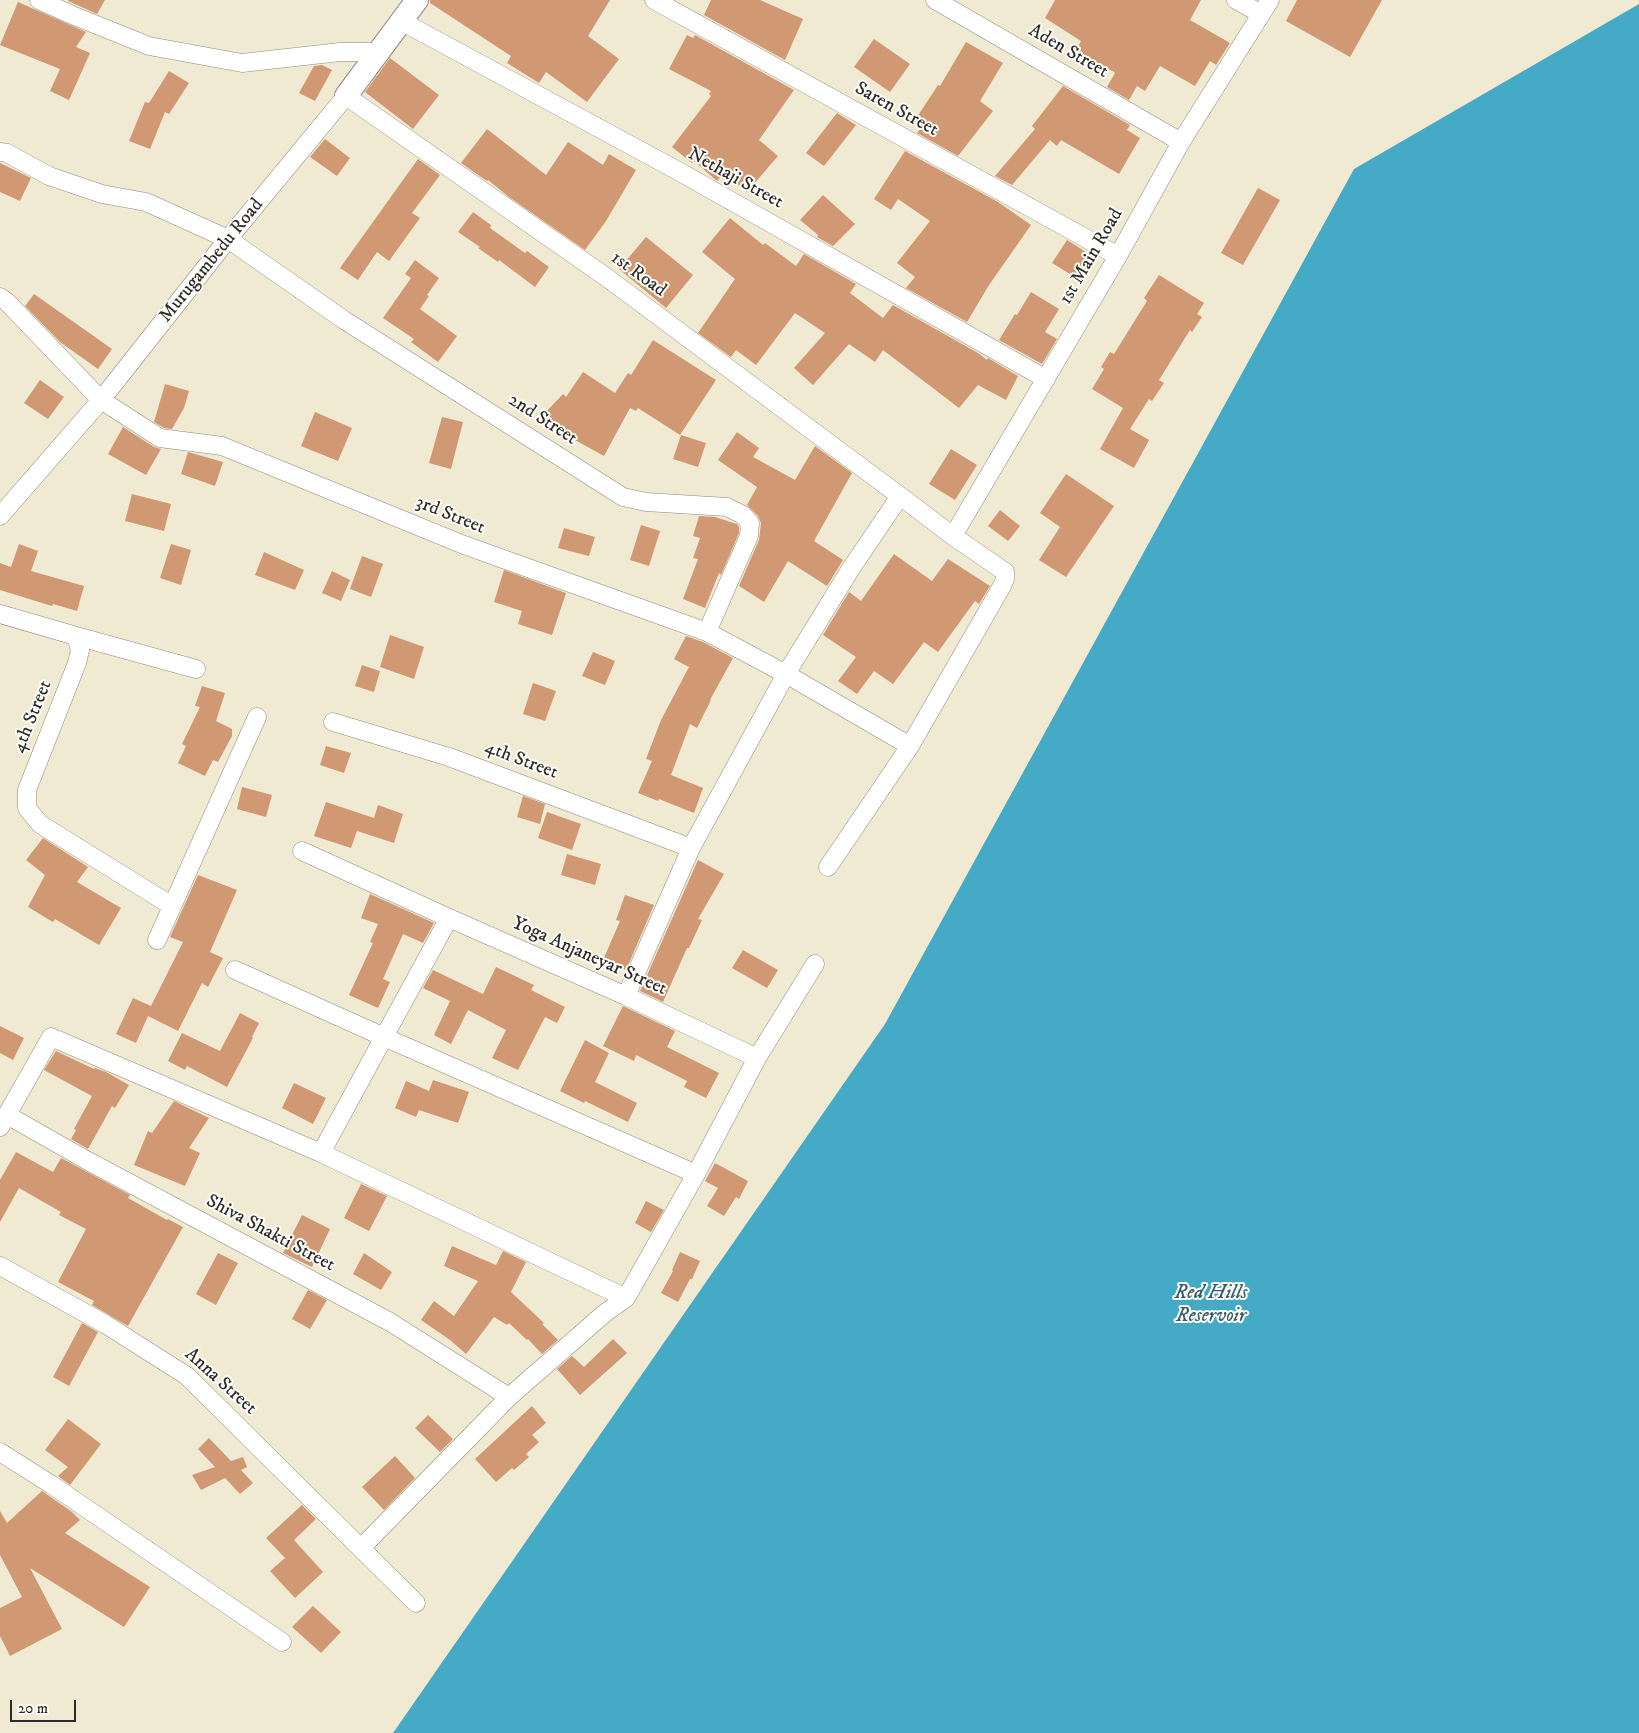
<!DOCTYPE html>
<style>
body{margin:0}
#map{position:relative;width:1639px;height:1733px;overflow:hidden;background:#f1ead2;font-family:"IM FELL DW Pica",serif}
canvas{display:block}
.scale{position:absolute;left:10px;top:1700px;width:66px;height:22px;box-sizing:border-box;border:2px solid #2b2b2b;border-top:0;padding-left:6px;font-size:15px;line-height:18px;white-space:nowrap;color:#2b2b2b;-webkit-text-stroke:4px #fdfcf7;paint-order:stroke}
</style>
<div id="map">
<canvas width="1639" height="1733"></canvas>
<div class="scale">20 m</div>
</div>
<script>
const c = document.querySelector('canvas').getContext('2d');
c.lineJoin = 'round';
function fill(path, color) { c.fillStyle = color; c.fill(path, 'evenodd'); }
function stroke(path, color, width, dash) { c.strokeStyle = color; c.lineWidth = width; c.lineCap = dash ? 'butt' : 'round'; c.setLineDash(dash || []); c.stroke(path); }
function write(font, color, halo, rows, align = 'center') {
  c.font = font + ' "IM FELL DW Pica",serif'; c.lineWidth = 4; c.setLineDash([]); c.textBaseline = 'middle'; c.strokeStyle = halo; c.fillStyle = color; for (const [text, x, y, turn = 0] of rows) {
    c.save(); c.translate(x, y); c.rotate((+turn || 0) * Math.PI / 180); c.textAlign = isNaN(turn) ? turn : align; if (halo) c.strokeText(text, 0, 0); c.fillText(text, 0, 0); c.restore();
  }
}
fill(new Path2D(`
 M 1639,4 L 1639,1733 L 393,1733 L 885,1024 L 1354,169 Z`), '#45aac5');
fill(new Path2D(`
 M 68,0 L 105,0 L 97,14 L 68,1 Z
 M 430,0 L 610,0 L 588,36 L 619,59 L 587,102 L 546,72 L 539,83 L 507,63 L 511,56 L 430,3 Z
 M 711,0 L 760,0 L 803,19 L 785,60 L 704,15 Z
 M 1055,0 L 1201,0 L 1190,20 L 1230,43 L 1216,65 L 1210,61 L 1195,86 L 1160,66 L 1145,91 L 1137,86 L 1129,100 L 1107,87 L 1115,73 L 1114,72 L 1079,52 L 1079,45 L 1081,41 L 1045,18 Z
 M 1297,0 L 1382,0 L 1350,57 L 1286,21 Z
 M 18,2 L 86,32 L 76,47 L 90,53 L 69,100 L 50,91 L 60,69 L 0,45 Z
 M 687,35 L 693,38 L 695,35 L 794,90 L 759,140 L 778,156 L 747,192 L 724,173 L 717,181 L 694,161 L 692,163 L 672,147 L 711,96 L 709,94 L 711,91 L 669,69 Z
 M 874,39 L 910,64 L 890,92 L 854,67 Z
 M 966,42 L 1003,63 L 980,101 L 993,111 L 958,156 L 917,133 L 921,128 L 913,123 L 938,85 L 940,86 Z
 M 390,58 L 439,95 L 413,129 L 365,92 Z
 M 322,65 L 332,70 L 315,101 L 299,93 L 314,66 Z
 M 169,71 L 189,83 L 169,114 L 165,112 L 150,149 L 129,141 L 145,102 L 149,103 Z
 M 1063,86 L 1130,125 L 1127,130 L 1140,138 L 1119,174 L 1061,140 L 1057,146 L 1050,140 L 1012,185 L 995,176 L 1035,129 L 1032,126 Z
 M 837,113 L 856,125 L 824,166 L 806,153 Z
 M 487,129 L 546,175 L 568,142 L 603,165 L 609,154 L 636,170 L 606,221 L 585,250 L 509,197 L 488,180 L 487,181 L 461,163 Z
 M 325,139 L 350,158 L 337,176 L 310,157 Z
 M 905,151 L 998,202 L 1031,225 L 989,285 L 967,322 L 906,288 L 915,277 L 897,263 L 930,221 L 898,199 L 891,210 L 874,199 Z
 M 418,159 L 440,175 L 412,213 L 420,218 L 389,261 L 377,252 L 358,280 L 340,268 Z
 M 0,163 L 31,178 L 20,201 L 0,192 Z
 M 1258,188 L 1280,200 L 1243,265 L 1221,253 Z
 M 823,195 L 855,224 L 833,246 L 817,237 L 818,235 L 800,220 Z
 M 473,212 L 491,225 L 490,228 L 525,253 L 527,251 L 549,267 L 535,287 L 499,260 L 498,262 L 478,248 L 480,247 L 458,232 Z
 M 730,218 L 763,245 L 765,243 L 796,266 L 804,254 L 856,284 L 850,293 L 883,318 L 893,305 L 978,353 L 987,360 L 988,358 L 1018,376 L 1006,400 L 978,385 L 959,408 L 883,350 L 875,362 L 849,344 L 813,385 L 794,368 L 825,333 L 795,313 L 756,365 L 736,350 L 731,357 L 698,333 L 735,279 L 702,252 Z
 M 646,237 L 693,275 L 666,308 L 619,269 Z
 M 1067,240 L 1097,259 L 1083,282 L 1052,263 Z
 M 415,260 L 439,278 L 427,295 L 429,296 L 420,309 L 457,336 L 438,362 L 411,342 L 414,339 L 383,318 L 411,278 L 405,274 Z
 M 1159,275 L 1204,303 L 1197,314 L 1202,317 L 1192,332 L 1190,330 L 1159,380 L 1164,383 L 1152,401 L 1149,399 L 1130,429 L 1149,440 L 1134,468 L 1100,449 L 1123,408 L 1092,389 L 1104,369 L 1101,367 L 1110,352 L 1114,354 L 1147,301 L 1144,298 Z
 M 1031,292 L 1059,309 L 1045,332 L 1057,339 L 1042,364 L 999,340 L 1015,314 L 1017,315 Z
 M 34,294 L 112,349 L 98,369 L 60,342 L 25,306 Z
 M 653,340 L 716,380 L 680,435 L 638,408 L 636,411 L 630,408 L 604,456 L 564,434 L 543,415 L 563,394 L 566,397 L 583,372 L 615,393 L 628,373 L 631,375 Z
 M 40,380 L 64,397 L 48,419 L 24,403 Z
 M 165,384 L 189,391 L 184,408 L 172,429 L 164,428 L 154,422 Z
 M 315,412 L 352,428 L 338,461 L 301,446 Z
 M 442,417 L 463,422 L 451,469 L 429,463 Z
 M 123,427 L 154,447 L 161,449 L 146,475 L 108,454 Z
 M 737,432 L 759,448 L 753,457 L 795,480 L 815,446 L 852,473 L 814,541 L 843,560 L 827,586 L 788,561 L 764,602 L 739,586 L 759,540 L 761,523 L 758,516 L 747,505 L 757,487 L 718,460 Z
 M 681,435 L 706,443 L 698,467 L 673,459 Z
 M 951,449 L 977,465 L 955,500 L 929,484 Z
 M 188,452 L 223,462 L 215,486 L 181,474 Z
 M 1066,474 L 1114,506 L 1066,577 L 1039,560 L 1060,527 L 1040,513 Z
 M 132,494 L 171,504 L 164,531 L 125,521 Z
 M 1000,510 L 1020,526 L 1008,541 L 988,526 Z
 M 699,516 L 715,517 L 737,524 L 739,527 L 739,533 L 721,575 L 719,573 L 705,608 L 683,599 L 698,559 L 693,558 L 700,538 L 693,536 Z
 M 641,525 L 660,531 L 649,566 L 630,560 Z
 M 564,528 L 595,537 L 589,556 L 558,548 Z
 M 19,544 L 38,551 L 31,571 L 84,586 L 77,611 L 53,604 L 52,606 L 0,590 L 0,563 L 11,567 Z
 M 171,544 L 191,550 L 181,585 L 160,578 Z
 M 264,552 L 304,570 L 295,590 L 255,575 Z
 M 894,554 L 932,581 L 948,559 L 990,586 L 979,604 L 975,601 L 938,652 L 924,642 L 893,684 L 874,671 L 857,694 L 838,681 L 856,657 L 823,635 L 849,592 L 861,601 Z
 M 362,556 L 383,564 L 371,597 L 350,589 Z
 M 504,570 L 566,593 L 552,635 L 518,624 L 522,611 L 494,602 Z
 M 332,571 L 350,580 L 341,601 L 322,593 Z
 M 390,635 L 424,647 L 414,679 L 380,667 Z
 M 686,636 L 703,642 L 733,658 L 710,700 L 711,700 L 697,728 L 690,724 L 671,775 L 703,788 L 694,813 L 659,799 L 658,801 L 638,793 L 652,761 L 646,759 L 661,720 L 689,667 L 674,659 Z
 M 593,652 L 615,661 L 605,685 L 582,676 Z
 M 362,665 L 380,671 L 374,692 L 355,686 Z
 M 533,683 L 556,691 L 545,721 L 523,714 Z
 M 202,686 L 225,693 L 216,721 L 232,729 L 232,736 L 218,762 L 213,760 L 205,776 L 178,763 L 186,746 L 182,744 L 200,707 L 195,706 Z
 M 326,746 L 351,753 L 344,773 L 320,765 Z
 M 242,787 L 272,795 L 266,817 L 237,809 Z
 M 523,796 L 545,804 L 540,824 L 517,817 Z
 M 326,802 L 374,818 L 378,805 L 403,814 L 394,843 L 357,831 L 351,848 L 314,836 Z
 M 547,812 L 581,824 L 572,850 L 538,838 Z
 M 43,838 L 88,867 L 77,882 L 121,908 L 99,945 L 55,919 L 53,922 L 28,907 L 45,875 L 26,860 Z
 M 567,854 L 601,864 L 595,885 L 561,875 Z
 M 698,860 L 724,874 L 698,919 L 702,920 L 689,948 L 687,948 L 663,1002 L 640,991 Z
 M 198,875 L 237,890 L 210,952 L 223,958 L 208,987 L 202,983 L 178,1031 L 148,1016 L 136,1043 L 116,1034 L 133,998 L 151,1006 L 183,942 L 170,937 Z
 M 370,894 L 434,923 L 423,943 L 403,934 L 383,979 L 390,982 L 378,1008 L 349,995 L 373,943 L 370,942 L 378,924 L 361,918 Z
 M 625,895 L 654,905 L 626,970 L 603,960 L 620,921 L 616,920 Z
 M 743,950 L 778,970 L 767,988 L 732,968 Z
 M 496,967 L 534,985 L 531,990 L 565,1007 L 557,1023 L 545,1017 L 518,1070 L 492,1058 L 506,1030 L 468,1010 L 451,1044 L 434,1035 L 450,1001 L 423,988 L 433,970 L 483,994 Z
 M 623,1006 L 675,1031 L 667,1047 L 719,1073 L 706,1098 L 684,1087 L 687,1081 L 636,1055 L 634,1061 L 603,1046 Z
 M 240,1013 L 259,1023 L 252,1037 L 253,1038 L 227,1087 L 187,1066 L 185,1070 L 168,1061 L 182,1033 L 220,1051 Z
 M 0,1026 L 24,1038 L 13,1060 L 0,1053 Z
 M 585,1040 L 609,1053 L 595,1082 L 637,1103 L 628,1122 L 585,1101 L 584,1103 L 560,1091 Z
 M 56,1051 L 94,1069 L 95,1068 L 106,1072 L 129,1085 L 115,1108 L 112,1106 L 88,1149 L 71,1139 L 76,1130 L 74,1129 L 92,1096 L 44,1070 Z
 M 433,1080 L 469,1092 L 458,1123 L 419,1110 L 416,1117 L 395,1108 L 406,1081 L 429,1091 Z
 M 294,1083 L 326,1098 L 313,1124 L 282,1108 Z
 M 174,1101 L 209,1118 L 189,1148 L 200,1153 L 185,1186 L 134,1165 L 148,1131 L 152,1133 Z
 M 16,1152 L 53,1172 L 61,1158 L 130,1195 L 128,1198 L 167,1220 L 168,1219 L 183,1227 L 128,1326 L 92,1305 L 94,1301 L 58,1282 L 86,1229 L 59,1215 L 61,1212 L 19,1188 L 0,1222 L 0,1180 Z
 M 715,1163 L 748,1181 L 739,1199 L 736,1197 L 724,1216 L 707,1206 L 718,1188 L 705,1181 Z
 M 361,1184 L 387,1196 L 369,1231 L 344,1218 Z
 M 646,1201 L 664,1210 L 651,1232 L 635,1223 Z
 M 302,1215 L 330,1229 L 312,1267 L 283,1253 Z
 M 452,1246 L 496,1265 L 503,1251 L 526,1262 L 511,1292 L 544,1323 L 542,1324 L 558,1340 L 542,1354 L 528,1339 L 527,1340 L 509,1323 L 507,1325 L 494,1317 L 466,1354 L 450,1340 L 421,1320 L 434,1301 L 454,1316 L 478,1281 L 444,1266 Z
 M 680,1252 L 700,1261 L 692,1279 L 690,1279 L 678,1302 L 661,1293 L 673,1271 L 672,1270 Z
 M 218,1253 L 238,1263 L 216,1305 L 196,1294 Z
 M 364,1253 L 392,1272 L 381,1290 L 353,1274 Z
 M 308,1290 L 327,1300 L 310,1329 L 292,1319 Z
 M 82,1323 L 98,1332 L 69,1386 L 53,1377 Z
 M 613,1339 L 627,1353 L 580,1395 L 557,1369 L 572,1356 L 584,1367 Z
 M 532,1406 L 546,1423 L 532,1435 L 539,1442 L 526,1454 L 529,1457 L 514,1470 L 512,1468 L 496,1482 L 475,1459 Z
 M 428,1415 L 453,1439 L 440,1452 L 415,1428 Z
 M 68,1419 L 101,1444 L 70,1485 L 58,1476 L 68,1467 L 45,1450 Z
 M 209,1438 L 231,1461 L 243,1457 L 247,1467 L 241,1470 L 253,1483 L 240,1494 L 225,1478 L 201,1490 L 192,1475 L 215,1467 L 198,1449 Z
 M 395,1456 L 415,1478 L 384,1510 L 362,1487 Z
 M 42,1491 L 72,1512 L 80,1520 L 65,1533 L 150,1587 L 124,1627 L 30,1568 L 62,1629 L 10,1656 L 0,1636 L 0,1608 L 22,1597 L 0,1555 L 0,1511 L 7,1523 Z
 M 302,1505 L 316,1519 L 294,1540 L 323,1572 L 295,1598 L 270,1571 L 285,1558 L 266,1538 Z
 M 313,1606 L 341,1632 L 321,1653 L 292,1627 Z`), '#d09873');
const minor = new Path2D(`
 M 39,0 L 72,15 L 149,46 L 242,63 L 340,52 L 378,52
 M 654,0 L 1118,256
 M 935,0 L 1181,142
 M 1236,0 L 1261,14
 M 401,21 L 680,172 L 1046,379
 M 0,152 L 7,153 L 49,176 L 102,194 L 146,202 L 228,239 L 344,320 L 623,497 L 646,502 L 727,507 L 743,515 L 750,523 L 749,536 L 707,632
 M 0,297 L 7,302 L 101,400 L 160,438 L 222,446 L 464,545 L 707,632 L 786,674 L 910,746 L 1002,586 L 1005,579 L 1005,572 L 953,536 L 900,496 L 850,570 L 786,674 L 691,848 L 626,996
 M 0,516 L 101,400 L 228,239 L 346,96 L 606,277 L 900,496
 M 953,536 L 1118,256 L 1181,142 L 1270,0
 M 0,614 L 76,636 L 80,650 L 77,663 L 27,790 L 27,808 L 40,824 L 172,906
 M 76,636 L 196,669
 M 333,722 L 449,757 L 691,848
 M 302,851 L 449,918 L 626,996 L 757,1058 L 815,964
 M 828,867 L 910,746
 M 449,918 L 384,1037 L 696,1174
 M 157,940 L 257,717
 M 235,970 L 384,1037 L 321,1153
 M 7,1115 L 88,1161 L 390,1322 L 509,1397
 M 0,1127 L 51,1037 L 321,1153 L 626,1298 L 605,1313 L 509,1397 L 362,1547
 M 0,1266 L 105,1324 L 187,1376 L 416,1603
 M 626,1298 L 696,1174 L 757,1058
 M 0,1452 L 52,1485 L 282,1642`);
const tertiary = new Path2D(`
 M 346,96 L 417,0`);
stroke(minor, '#8e8a7e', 19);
stroke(tertiary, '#8e8a7e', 24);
stroke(minor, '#fff', 18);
stroke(tertiary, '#fff', 22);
write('19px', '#2b2b2b', '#fdfcf7', [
 ["Aden Street",1068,52,30],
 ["Saren Street",896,110,29],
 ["Nethaji Street",735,179,29],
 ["1st Main Road",1092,257,-60],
 ["Murugambedu Road",212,261,-51],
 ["1st Road",638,275,36],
 ["2nd Street",542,420,33],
 ["3rd Street",450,516,22],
 ["4th Street",33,717,-68],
 ["4th Street",521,761,21],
 ["Yoga Anjaneyar Street",589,957,24],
 ["Shiva Shakti Street",270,1234,28],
 ["Anna Street",220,1382,42]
]);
write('italic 20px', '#355e69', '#fdfcf7', [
 ["Red Hills",1211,1294],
 ["Reservoir",1211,1317]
]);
</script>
